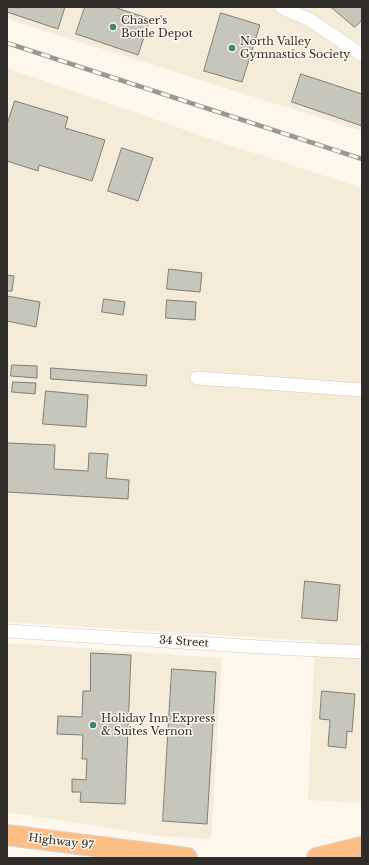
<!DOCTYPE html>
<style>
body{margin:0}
#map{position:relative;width:369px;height:865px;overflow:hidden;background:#fdf7ec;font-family:"Libre Baskerville",serif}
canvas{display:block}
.frame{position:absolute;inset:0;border:8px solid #302d29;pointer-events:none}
</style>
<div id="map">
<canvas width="369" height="865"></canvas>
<div class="frame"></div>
</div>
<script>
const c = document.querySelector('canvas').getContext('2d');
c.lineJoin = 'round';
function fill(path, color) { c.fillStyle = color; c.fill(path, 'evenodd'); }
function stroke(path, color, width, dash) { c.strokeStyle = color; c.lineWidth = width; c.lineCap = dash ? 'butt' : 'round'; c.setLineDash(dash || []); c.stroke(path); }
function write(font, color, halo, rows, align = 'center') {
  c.font = font + ' "Libre Baskerville",serif'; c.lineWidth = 3; c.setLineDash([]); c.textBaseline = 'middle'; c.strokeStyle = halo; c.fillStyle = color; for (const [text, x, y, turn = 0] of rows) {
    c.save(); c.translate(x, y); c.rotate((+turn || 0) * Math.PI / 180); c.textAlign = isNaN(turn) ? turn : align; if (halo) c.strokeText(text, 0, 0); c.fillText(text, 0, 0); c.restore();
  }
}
fill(new Path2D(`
 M 7,7 L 362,7 L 362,131 L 7,19 Z
 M 7,68 L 214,140 L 362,188 L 362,803 L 308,800 L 315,641 L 7,622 Z
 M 7,643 L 222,658 L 211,839 L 160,836 L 7,812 Z`), '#f5ebd9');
const building = new Path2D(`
 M 7,7 L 65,7 L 58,29 L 7,12 Z
 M 85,7 L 114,7 L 150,19 L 138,55 L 76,34 Z
 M 331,7 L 362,7 L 362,20 L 355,27 Z
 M 221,13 L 260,25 L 242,82 L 204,71 Z
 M 301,74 L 362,94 L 362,126 L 292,102 Z
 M 15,101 L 68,117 L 65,128 L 105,140 L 92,181 L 39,165 L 38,171 L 7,161 L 7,125 Z
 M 122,148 L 153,158 L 138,201 L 108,191 Z
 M 169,269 L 202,273 L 200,292 L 167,289 Z
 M 7,275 L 14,276 L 12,291 L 7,291 Z
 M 7,296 L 40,302 L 36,327 L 7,321 Z
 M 104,299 L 125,302 L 123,315 L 102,312 Z
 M 167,300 L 196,302 L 195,320 L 166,318 Z
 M 12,365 L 37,366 L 37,378 L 11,376 Z
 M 51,368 L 147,375 L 146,386 L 51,379 Z
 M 13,382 L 36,383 L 35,394 L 12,392 Z
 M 46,391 L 88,395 L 86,427 L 43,424 Z
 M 7,443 L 55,445 L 54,469 L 88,471 L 89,453 L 108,454 L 106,478 L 129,480 L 128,499 L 7,492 Z
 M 305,581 L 340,585 L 337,621 L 302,618 Z
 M 91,653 L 131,655 L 125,804 L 80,802 L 81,792 L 72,792 L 72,779 L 86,780 L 87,759 L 82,759 L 83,735 L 57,734 L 58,716 L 82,717 L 83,691 L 90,691 Z
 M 172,669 L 216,672 L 207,824 L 163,821 Z
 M 322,691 L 355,694 L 352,732 L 347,731 L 346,748 L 328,746 L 330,720 L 320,719 Z`);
fill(building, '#c7c6ba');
stroke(building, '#807f74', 1);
const minor = new Path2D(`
 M 281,7 L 310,20 L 362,55
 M 197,378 L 362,390
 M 7,631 L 276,648 L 362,652`);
const highway = new Path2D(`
 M 7,835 L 187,858
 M 317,858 L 362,847`);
stroke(minor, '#d2ccc1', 14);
stroke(highway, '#d6d5d4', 22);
stroke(minor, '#fff', 13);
stroke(highway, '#fdbe86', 20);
const rail = new Path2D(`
 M 7,43 L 362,159`);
stroke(rail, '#9c9890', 4.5);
stroke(rail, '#fdf7ec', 3, [9]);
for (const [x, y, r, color] of [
 [113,27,4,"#40857b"],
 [232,48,4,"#40857b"],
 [93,725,4,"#40857b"]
]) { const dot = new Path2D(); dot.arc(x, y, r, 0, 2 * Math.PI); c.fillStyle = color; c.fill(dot); stroke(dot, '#fdf7ec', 1.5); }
write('11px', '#302d29', '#fdf7ec', [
 ["Chaser's",121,21],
 ["Bottle Depot",121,34],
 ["North Valley",240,42],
 ["Gymnastics Society",240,55],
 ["Holiday Inn Express",101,719],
 ["& Suites Vernon",101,732]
], 'left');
write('11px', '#302d29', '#fdf7ec', [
 ["34 Street",184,642,4],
 ["Highway 97",61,842,7]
]);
</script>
